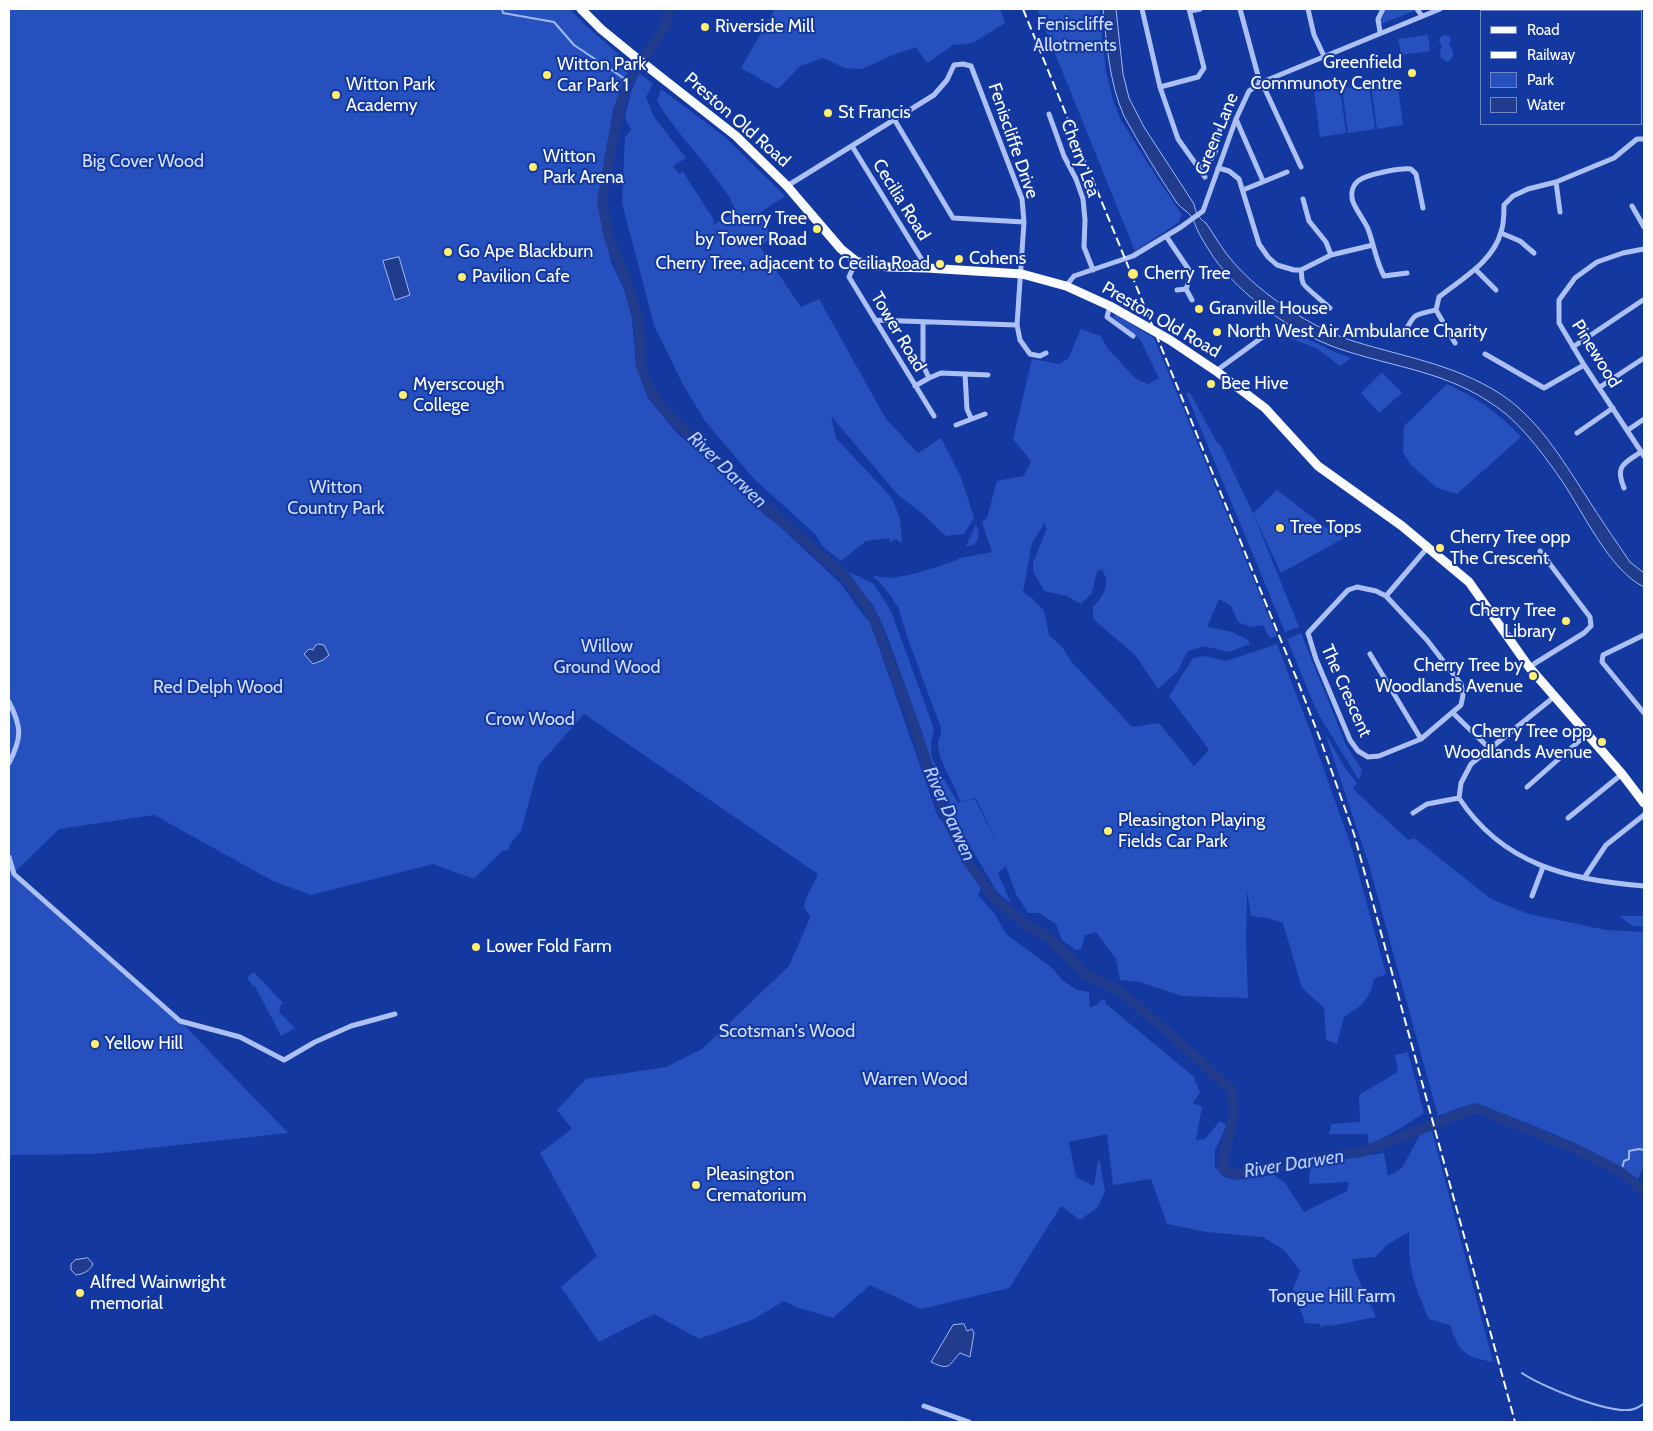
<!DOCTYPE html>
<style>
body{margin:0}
#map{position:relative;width:1653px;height:1431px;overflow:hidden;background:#1338a0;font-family:Cabin,sans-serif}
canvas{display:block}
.frame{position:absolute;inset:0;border:10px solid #fff;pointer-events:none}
.legend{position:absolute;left:1480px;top:10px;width:162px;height:115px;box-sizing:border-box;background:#1338a0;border:1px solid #7188c6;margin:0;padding:6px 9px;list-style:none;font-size:15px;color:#fff}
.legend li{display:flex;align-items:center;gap:10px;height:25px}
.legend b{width:25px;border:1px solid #7188c6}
</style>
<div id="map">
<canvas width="1653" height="1431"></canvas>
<div class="frame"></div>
<ul class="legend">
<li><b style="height:6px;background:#fafbff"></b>Road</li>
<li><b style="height:6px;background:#fff"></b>Railway</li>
<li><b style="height:14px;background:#2650be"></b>Park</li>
<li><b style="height:14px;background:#213c8c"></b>Water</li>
</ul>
</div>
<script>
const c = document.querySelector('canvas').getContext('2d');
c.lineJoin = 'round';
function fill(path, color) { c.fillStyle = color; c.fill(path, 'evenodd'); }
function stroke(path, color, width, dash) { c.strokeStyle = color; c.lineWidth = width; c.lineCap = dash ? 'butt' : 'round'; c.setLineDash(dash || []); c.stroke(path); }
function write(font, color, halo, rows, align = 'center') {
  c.font = font + ' Cabin,sans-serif'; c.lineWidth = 4; c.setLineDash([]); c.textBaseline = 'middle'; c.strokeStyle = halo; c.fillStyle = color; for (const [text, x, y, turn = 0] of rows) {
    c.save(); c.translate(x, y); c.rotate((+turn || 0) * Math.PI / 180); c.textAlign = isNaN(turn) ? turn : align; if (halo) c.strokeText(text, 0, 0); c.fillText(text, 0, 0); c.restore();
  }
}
fill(new Path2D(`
 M 9,9 L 570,9 L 582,22 L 633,67 L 623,83 L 613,110 L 599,194 L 603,224 L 611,262 L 624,289 L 632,318 L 636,366 L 648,398 L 677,433 L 707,459 L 766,516 L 776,523 L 840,583 L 864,616 L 870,622 L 938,817 L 946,825 L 981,888 L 978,895 L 994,913 L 1006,934 L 1052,968 L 1062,980 L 1077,990 L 1089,992 L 1090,1008 L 1099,1003 L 1101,999 L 1105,1000 L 1106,1004 L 1193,1076 L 1200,1092 L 1193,1103 L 1202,1107 L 1196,1140 L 1205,1139 L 1220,1121 L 1227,1125 L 1215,1150 L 1215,1167 L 1224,1177 L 1236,1180 L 1274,1175 L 1285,1183 L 1304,1212 L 1347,1191 L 1349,1182 L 1309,1184 L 1310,1167 L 1325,1159 L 1345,1159 L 1384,1153 L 1388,1176 L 1402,1168 L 1422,1131 L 1432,1131 L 1493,1362 C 1463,1356 1460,1353 1450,1325 L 1429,1319 C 1414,1284 1408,1270 1409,1232 L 1387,1245 L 1375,1257 L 1352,1259 L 1354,1269 L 1376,1317 L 1330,1326 L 1326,1325 L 1321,1327 L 1320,1324 L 1305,1323 L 1293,1289 L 1300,1271 L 1284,1250 L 1263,1237 L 1207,1232 L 1167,1224 L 1151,1179 L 1113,1185 L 1107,1134 L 1069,1142 L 1076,1177 L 1094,1186 L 1098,1161 L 1100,1162 L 1105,1191 L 1098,1207 L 1080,1220 L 1061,1206 L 1009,1288 L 921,1309 L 870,1285 L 833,1318 L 799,1308 L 784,1301 L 752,1320 L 699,1339 L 654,1314 L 599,1342 L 561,1287 L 597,1256 L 540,1153 L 572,1129 L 557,1110 L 586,1079 L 666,1067 L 702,1049 L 789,966 L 810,918 L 810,916 L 804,908 L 805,901 L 818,874 L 584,714 L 539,765 L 521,831 L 510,844 L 509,850 L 502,851 L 474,879 L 433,864 L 311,895 L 273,881 L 154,815 L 59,829 L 14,873 L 180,1021 L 288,1133 L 95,1154 L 9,1155 Z
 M 775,9 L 1000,9 L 1005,23 L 973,43 L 953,45 L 927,63 L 916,47 L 893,55 L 862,69 L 845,68 L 823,58 L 800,66 L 778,89 L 741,68 Z
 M 1037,9 L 1099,9 L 1106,72 L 1114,103 L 1121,120 L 1157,178 L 1182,215 L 1178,223 L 1135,251 Z
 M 1386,9 L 1413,9 L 1414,11 L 1381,24 L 1380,18 Z
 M 1428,35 L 1430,51 L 1401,55 L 1398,39 Z
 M 1444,35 L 1449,36 L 1451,40 L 1449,45 C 1455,52 1455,58 1447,62 L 1441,58 L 1440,50 L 1442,47 L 1439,41 L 1440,37 Z
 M 639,73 L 653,84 L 646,97 L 654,117 L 686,158 L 673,166 L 679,174 L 683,172 L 714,220 L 713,225 L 735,212 C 733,199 724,190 716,179 C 697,152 673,129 657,101 L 661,89 L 725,137 L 785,196 L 758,214 L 773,235 L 760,247 L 801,307 L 819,299 L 886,419 L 918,453 L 941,438 L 961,477 L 974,518 L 964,534 L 946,536 L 923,514 L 899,496 L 831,416 L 836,438 L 892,498 L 900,519 L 902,543 L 896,539 L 890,542 L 889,538 L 866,541 L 841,561 L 823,547 L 815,534 L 754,479 L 705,421 L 683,385 L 654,325 L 622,203 L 625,137 L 631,130 L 625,117 L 631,92 Z
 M 1397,81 L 1403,125 L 1377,129 L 1371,84 Z
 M 1369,85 L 1375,129 L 1348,133 L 1342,88 Z
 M 1340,89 L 1346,133 L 1320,137 L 1314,92 Z
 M 1115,314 L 1154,338 L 1277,636 L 1271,638 L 1269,637 L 1263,625 L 1250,627 L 1238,622 L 1231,606 L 1219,599 L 1207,627 L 1232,632 L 1248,640 L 1250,644 L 1229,652 L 1203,646 L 1187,652 L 1178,671 L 1158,689 L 1135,655 L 1093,619 L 1093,607 C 1104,595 1111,585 1102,569 L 1097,571 L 1092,593 L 1081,604 L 1067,596 L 1044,591 L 1033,571 L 1033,563 L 1047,528 L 1043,522 L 1043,526 L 1032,543 L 1023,592 L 1032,598 L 1044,611 L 1049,635 L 1063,648 L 1071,661 L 1132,727 L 1159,723 L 1194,766 L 1209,750 L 1169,696 L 1193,658 L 1205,656 L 1226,661 L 1277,644 L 1311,733 L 1352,849 L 1386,974 L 1374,979 C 1369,1001 1362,1006 1344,1017 L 1337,1044 L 1326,1040 L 1324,1008 L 1302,988 L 1283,923 L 1267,918 L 1251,916 L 1247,891 L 1246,940 L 1248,998 L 1182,996 L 1140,982 L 1120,980 L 1116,959 L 1096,932 L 1085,935 L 1081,949 L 1076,950 L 1062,940 L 1056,924 L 1039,913 L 1028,913 L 1017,896 L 1005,864 L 1005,867 L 998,873 L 1011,904 L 997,892 L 956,822 L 937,780 L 922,732 L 885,630 L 873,605 L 848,575 L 851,573 L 874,584 L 891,611 L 934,729 L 931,742 L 932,758 L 958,803 L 975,799 L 1000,849 L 976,798 L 960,802 C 955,783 941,767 938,747 C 937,739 942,735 941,728 L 909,642 L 898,607 L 884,587 L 872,575 C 893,584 932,568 955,561 L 960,558 L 992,552 L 982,522 L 987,518 L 997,481 L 1024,476 L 1031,461 L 1013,439 L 1032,359 L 1059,364 L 1068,359 L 1081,329 L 1101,336 L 1108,349 L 1136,379 L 1148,384 L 1159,378 L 1140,339 L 1113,317 Z
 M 1280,326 L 1335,352 L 1351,358 L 1340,366 L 1318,349 L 1277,333 L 1274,330 Z
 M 1382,372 L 1402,393 L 1379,413 L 1361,393 Z
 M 1447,384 C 1477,398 1499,413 1521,437 L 1457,494 L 1437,488 L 1411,465 L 1403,452 L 1404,426 Z
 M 1186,393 L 1190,393 L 1216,441 L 1221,446 L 1253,513 L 1299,627 L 1285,632 Z
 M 1277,490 L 1337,536 L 1340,535 L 1344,538 L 1281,573 L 1253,513 Z
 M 976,524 L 979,533 L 977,541 L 973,545 L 966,546 Z
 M 1301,633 L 1346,745 L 1362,770 L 1359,780 L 1317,712 L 1287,639 Z
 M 1325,733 L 1345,768 L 1357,783 L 1353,789 L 1408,840 L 1414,838 L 1491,899 L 1529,914 L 1606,930 L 1644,932 L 1644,1166 L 1638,1179 C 1594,1147 1531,1125 1481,1105 L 1464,1106 L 1438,1116 L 1369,865 Z
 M 1619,916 L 1644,916 L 1644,927 L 1633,926 Z
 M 254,972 L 283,1003 L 279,1007 L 280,1013 L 295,1028 L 281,1036 L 255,986 L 253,986 L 247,978 Z
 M 1408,1052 L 1424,1113 L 1396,1131 L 1369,1145 L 1367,1134 L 1329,1134 L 1332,1124 L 1360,1122 L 1359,1095 L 1398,1072 L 1395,1055 Z`), '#2650be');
const water = new Path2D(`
 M 1103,9 L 1116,9 L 1123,74 L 1129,98 L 1144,127 L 1194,204 C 1195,211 1199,219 1206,223 C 1215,236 1223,251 1234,263 C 1262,295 1312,328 1353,341 C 1404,357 1453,364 1499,393 C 1537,417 1562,459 1586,496 C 1600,518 1615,540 1630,562 L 1644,573 L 1644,587 C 1610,571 1583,512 1562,481 C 1546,458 1527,432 1506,414 C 1456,374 1407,370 1349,352 C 1299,337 1242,299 1212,255 C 1207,247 1201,238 1197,229 C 1195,225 1194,220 1191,216 C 1187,211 1181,208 1177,203 C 1158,175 1140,145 1124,116 C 1109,82 1107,45 1103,9 Z
 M 399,257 L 410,295 L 395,300 L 383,261 Z
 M 319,644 L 324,645 L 329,655 L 323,660 L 313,664 L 304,654 L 309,649 L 313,650 L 315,646 Z
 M 88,1258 L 93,1264 C 90,1271 83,1274 76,1275 L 71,1270 L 71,1264 L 75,1260 Z
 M 964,1324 L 967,1331 L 972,1329 L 974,1333 L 970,1357 L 960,1353 C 948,1366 950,1371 931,1362 L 953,1325 Z`);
fill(water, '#213c8c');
stroke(water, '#9fb8f7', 1);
stroke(new Path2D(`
 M 502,9 L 503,13 L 554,22 L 574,45 L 628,81
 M 1621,1172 L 1624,1161 L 1629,1159 L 1629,1151 L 1639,1149 L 1644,1150
 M 1522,1373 C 1540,1386 1613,1416 1634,1409 C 1638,1408 1641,1405 1644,1404`), '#9fb8f7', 2);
stroke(new Path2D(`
 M 670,9 L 664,28 L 628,81 L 620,106 L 611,149 L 602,201 L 609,238 L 625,276 L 639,322 L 641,365 L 650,390 L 664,410 L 753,496 L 846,577 L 872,614 L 910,714 L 945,815 L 967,860 L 993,897 L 1022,922 L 1049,938 L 1085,974 L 1118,990 L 1166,1030 L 1232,1090 L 1234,1112 L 1224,1156 L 1223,1169 L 1235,1174 L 1322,1157 L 1362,1152 L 1476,1108 L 1573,1148 L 1621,1172 L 1644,1191`), '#213c8c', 10);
stroke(new Path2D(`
 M 1142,9 L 1160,87 L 1178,139 L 1205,177
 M 1240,9 L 1260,83 L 1263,85 L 1301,167
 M 1308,9 L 1314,35 L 1324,56
 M 1417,9 L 1422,16
 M 1190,11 L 1200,9
 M 1380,32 L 1378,19 L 1383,9
 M 1160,87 L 1198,77 L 1204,68 L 1189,9
 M 1049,114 L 1064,156 L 1076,179 L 1083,199 L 1085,220 L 1084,247 L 1093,270
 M 894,119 L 953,218 L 1024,222
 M 1236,119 L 1263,181
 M 852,146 L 927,268
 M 1218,168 L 1229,171 L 1239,179 L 1259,244 L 1268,257 L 1277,265 L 1294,270 L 1301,270 L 1331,255 L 1373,245
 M 1200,169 C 1222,151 1213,152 1220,129
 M 1556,182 L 1560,212
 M 787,186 L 934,95 L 947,80 L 954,65 L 963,64 L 971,66 L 1022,199 L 1024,222 L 1017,325 L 1020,340 L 1030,354 L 1040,356 L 1046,353
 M 1243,190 L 1287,172
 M 1303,199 L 1309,221 L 1326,242 L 1331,255
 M 1632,206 L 1644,227
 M 1501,233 L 1520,241 L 1534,253
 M 1166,236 L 1189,270 L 1190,277 L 1186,289 L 1177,290
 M 1644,249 L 1623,253 L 1597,262 L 1575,278 L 1559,300 L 1559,323 L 1584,365 L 1644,456
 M 856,261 L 849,277 L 934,416
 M 1301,270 C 1302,274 1301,279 1303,283 C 1304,287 1324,302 1330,308
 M 1476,270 L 1496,290
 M 1407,273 L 1384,276 C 1376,261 1374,245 1368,229 C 1364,219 1353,207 1352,198 C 1351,192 1353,185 1358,181 C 1367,174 1400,168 1411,169 L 1416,174 L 1423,208
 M 1066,286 L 1074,276 L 1133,256 L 1181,227 L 1203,211 L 1236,119 L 1249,91 L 1260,83 L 1440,9
 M 1186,289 L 1192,300
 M 1110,306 L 1107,317 L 1133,336
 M 875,320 L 1017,325
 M 923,322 L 923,365 L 929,378
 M 1403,336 C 1414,314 1412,315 1436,310
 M 1455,343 L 1436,310 L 1439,297 C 1461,279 1493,262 1501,232 C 1504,224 1504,214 1504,205 L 1513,196 L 1528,189 L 1556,182 L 1614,158 L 1637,139 L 1644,139
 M 1573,347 L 1643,300 L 1644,301
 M 1485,354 L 1544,388 L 1584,365
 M 1216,371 L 1264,336
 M 965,374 L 967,409 L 971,418
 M 915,386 L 929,378 L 941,373 L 988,375
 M 1600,387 L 1644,358
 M 956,425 L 985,414
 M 1628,430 L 1644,419
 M 1577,433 L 1613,408
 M 1624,488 C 1615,466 1623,464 1641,452
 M 1357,587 L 1376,591 L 1386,596 L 1427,640 L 1461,684 L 1463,695 L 1461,705 L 1421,739 L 1379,756 L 1368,757 L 1358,751 L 1350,740 L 1316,659 L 1308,633 L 1348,590 Z
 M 1386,596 L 1428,547
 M 1644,635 L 1603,655 L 1602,662 L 1644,713
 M 1370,654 L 1421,739
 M 1529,667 L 1584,633 L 1591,626 L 1590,617 L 1540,551
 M 1554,697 L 1471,764 L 1461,783 L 1459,798 C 1503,865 1569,880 1644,886
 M 9,702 C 22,727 22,738 9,763
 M 1453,713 L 1490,749
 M 1527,787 L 1587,734
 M 1413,813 L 1427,804 L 1459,798
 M 1568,818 L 1622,774
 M 9,857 L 14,874 L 180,1021 L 240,1037 L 284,1060 L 315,1042 L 351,1026 L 395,1014
 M 1584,878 L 1606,845 L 1644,815
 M 1532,896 L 1543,867
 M 924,1406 L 969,1422`), '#adc0f4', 5);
stroke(new Path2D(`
 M 581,9 L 601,29 L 634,56 L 736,136 L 787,186 L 841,249 L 856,261 L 871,265 L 889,267 L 927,268 L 1022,274 L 1066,286 L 1110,306 L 1170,340 L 1216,371 L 1265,408 L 1318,466 L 1402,526 L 1469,582 L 1529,667 L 1622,774 L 1644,803`), '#fafbff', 9);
stroke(new Path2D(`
 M 1023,9 L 1298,682 L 1322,744 L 1354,834 L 1515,1422`), '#fff', 2, [9, 4]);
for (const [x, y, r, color] of [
 [705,27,5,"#ffef70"],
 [1412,73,5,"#ffef70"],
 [547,75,5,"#ffef70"],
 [336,95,5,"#ffef70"],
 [828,113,5,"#ffef70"],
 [533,167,5,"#ffef70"],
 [817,229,5,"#ffef70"],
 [448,252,5,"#ffef70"],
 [959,259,5,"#ffef70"],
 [940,264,5,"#ffef70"],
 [1133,274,6,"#ffef70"],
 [462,277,5,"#ffef70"],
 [1199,309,5,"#ffef70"],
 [1217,332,5,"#ffef70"],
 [1211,384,5,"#ffef70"],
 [403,395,5,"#ffef70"],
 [1280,528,5,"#ffef70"],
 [1440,548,5,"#ffef70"],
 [1566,621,5,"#ffef70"],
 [1533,676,5,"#ffef70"],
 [1602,742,5,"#ffef70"],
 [1108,831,5,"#ffef70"],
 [476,947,5,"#ffef70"],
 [95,1044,5,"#ffef70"],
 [696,1185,5,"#ffef70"],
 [80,1293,5,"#ffef70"]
]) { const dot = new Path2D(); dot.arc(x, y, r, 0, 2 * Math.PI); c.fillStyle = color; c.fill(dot); stroke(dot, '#1338a0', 2); }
write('18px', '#d5e0fe', '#1338a0', [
 ["Feniscliffe",1075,25],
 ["Allotments",1075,46],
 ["Big Cover Wood",143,162],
 ["Witton",336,488],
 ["Country Park",336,509],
 ["Willow",607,647],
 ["Ground Wood",607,668],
 ["Red Delph Wood",218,688],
 ["Crow Wood",530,720],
 ["Scotsman's Wood",787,1032],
 ["Warren Wood",915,1080],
 ["Tongue Hill Farm",1332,1297]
]);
write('18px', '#fff', '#1338a0', [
 ["Riverside Mill",715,27],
 ["Greenfield",1402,63,"right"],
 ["Communoty Centre",1402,84,"right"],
 ["Witton Park",557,65],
 ["Car Park 1",557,86],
 ["Witton Park",346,85],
 ["Academy",346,106],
 ["St Francis",838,113],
 ["Witton",543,157],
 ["Park Arena",543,178],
 ["Cherry Tree",807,219,"right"],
 ["by Tower Road",807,240,"right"],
 ["Go Ape Blackburn",458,252],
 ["Cohens",969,259],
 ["Cherry Tree, adjacent to Cecilia Road",930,264,"right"],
 ["Cherry Tree",1144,274],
 ["Pavilion Cafe",472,277],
 ["Granville House",1209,309],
 ["North West Air Ambulance Charity",1227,332],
 ["Bee Hive",1221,384],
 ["Myerscough",413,385],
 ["College",413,406],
 ["Tree Tops",1290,528],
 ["Cherry Tree opp",1450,538],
 ["The Crescent",1450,559],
 ["Cherry Tree",1556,611,"right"],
 ["Library",1556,632,"right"],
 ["Cherry Tree by",1523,666,"right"],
 ["Woodlands Avenue",1523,687,"right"],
 ["Cherry Tree opp",1592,732,"right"],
 ["Woodlands Avenue",1592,753,"right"],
 ["Pleasington Playing",1118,821],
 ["Fields Car Park",1118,842],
 ["Lower Fold Farm",486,947],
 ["Yellow Hill",105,1044],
 ["Pleasington",706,1175],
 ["Crematorium",706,1196],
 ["Alfred Wainwright",90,1283],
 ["memorial",90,1304]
], 'left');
write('18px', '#fff', '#1338a0', [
 ["Preston Old Road",737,120,41],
 ["Green Lane",1217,134,-68],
 ["Feniscliffe Drive",1013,141,71],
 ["Cherry Lea",1080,158,70],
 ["Cecilia Road",901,200,58],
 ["Preston Old Road",1161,320,30],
 ["Tower Road",898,332,59],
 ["Pinewood",1596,354,58],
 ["The Crescent",1346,691,66]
]);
write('italic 19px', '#baccfa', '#1338a0', [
 ["River Darwen",727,470,44],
 ["River Darwen",949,814,66],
 ["River Darwen",1294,1164,-9]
]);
</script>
